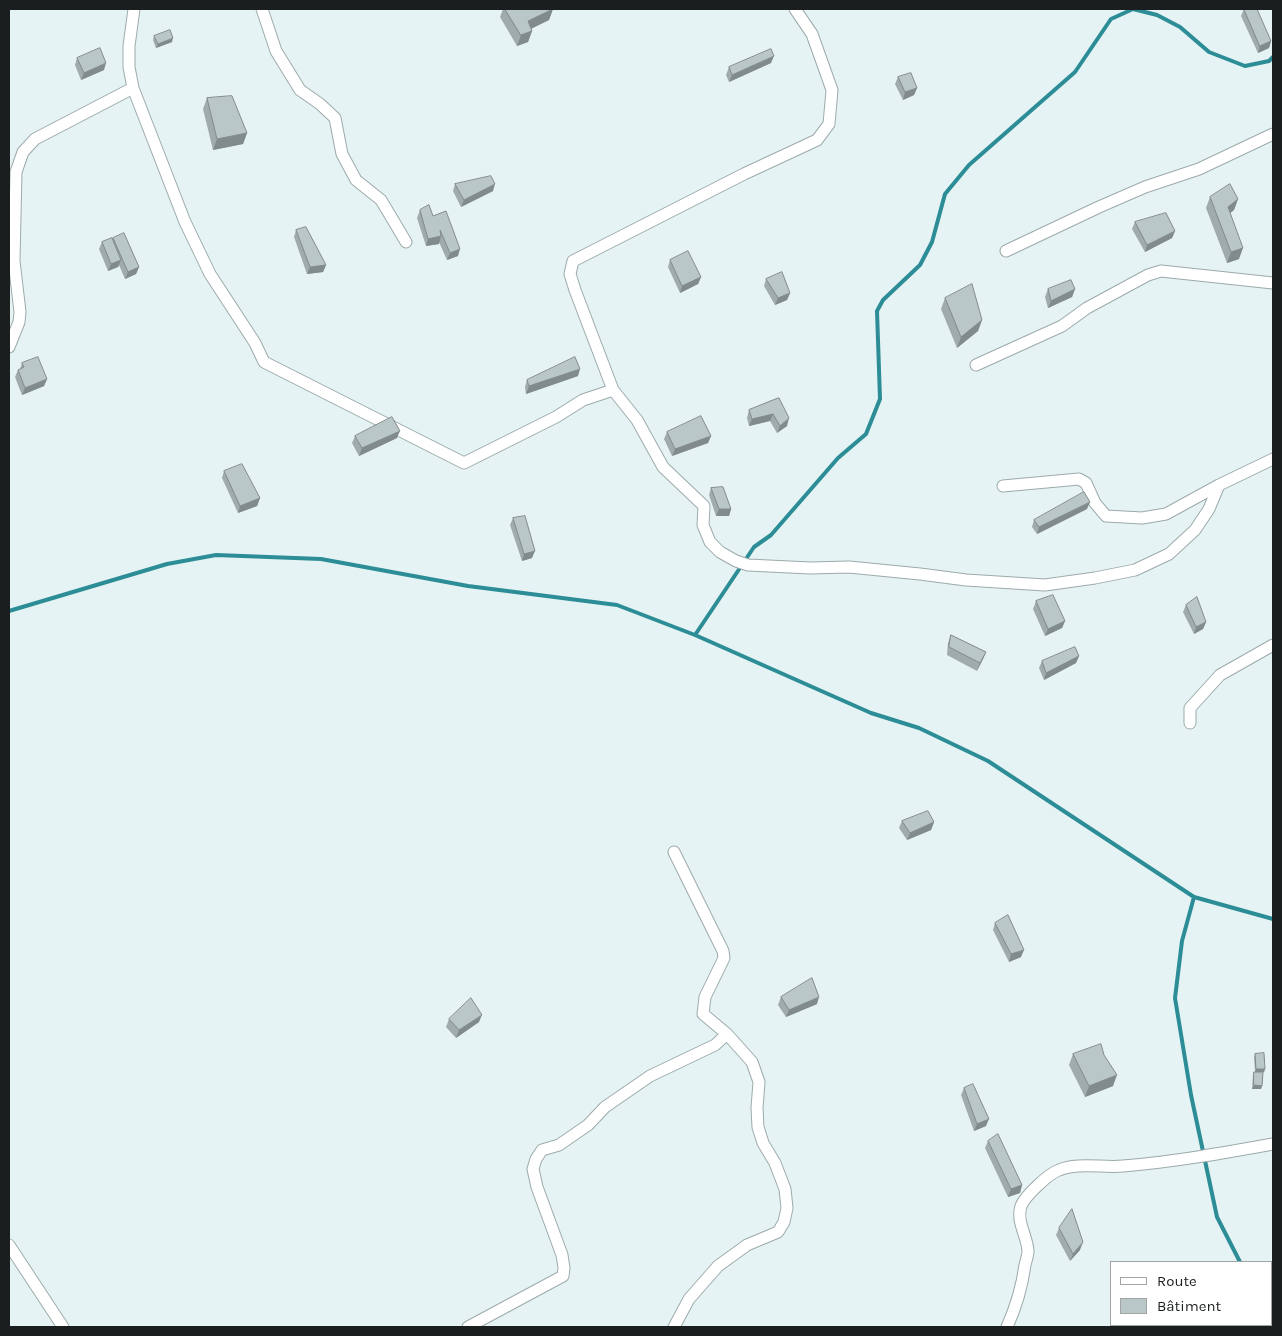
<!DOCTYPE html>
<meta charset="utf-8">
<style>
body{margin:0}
#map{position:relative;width:1282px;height:1336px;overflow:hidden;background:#e5f3f4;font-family:Karla,sans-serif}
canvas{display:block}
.frame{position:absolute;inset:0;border:10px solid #1a1e1f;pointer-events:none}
.legend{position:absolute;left:1110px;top:1261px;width:162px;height:65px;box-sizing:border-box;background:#fff;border:1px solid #a3a5a5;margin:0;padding:6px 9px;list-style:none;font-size:15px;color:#1a1e1f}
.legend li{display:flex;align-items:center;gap:10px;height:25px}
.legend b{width:25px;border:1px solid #a3a5a5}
</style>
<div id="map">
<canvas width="1282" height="1336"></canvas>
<div class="frame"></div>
<ul class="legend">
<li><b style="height:6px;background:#fff"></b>Route</li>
<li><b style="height:14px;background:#bac7c8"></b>Bâtiment</li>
</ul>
</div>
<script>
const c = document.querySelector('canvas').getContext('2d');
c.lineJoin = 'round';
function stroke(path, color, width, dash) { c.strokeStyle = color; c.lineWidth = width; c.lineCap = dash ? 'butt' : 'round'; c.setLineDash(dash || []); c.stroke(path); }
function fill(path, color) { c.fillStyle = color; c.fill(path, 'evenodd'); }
stroke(new Path2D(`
 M 9,611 L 167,564 L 216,555 L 321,559 L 468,586 L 617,605 L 695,635 L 871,713 L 919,728 L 988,761 L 1194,897 L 1273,919
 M 695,635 L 754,547 L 771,535 L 838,458 L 866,434 L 880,399 L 877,311 L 883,300 L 920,265 L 932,242 L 945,194 L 969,165 L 1075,72 L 1111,19 L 1133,9 L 1157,15 L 1180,27 L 1209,52 L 1245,66 L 1269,61 L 1273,57
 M 1194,897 L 1182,941 L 1175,998 L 1191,1095 L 1217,1217 L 1240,1262
 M 1271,1313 L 1273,1316`), '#2c8d96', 4);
const street = new Path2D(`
 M 134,9 L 129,46 L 129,67 L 133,88 L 185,222 L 210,274 L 255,343 L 264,362 L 464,463 L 556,417 L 583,400 L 613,390
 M 262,9 L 276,51 L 300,90 L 320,104 L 335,118 L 342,154 L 356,180 L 381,200 L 406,242
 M 795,9 L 812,34 L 832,90 L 829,124 L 817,140 L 744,174 L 573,261 L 570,274 L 575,290 L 613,390 L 637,420 L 663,467 L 704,506 L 703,525 L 710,542 L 720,552 L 736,561 L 748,565 L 810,568 L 849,567 L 920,574 L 966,580 L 1045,585 L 1095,578 L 1135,570 L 1169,554 L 1195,530 L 1209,509 L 1219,485
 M 1006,251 L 1099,207 L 1145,187 L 1199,169 L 1273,134
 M 9,347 L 19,322 L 20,312 L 14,261 L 16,172 L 23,152 L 35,139 L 133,88
 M 976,365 L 1062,326 L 1087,308 L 1148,275 L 1161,271 L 1273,283
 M 1003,486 L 1079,479 L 1086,483 L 1095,503 L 1106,516 L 1142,518 L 1166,514 L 1219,485 L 1273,459
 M 1190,723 L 1190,708 L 1220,675 L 1273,645
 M 674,852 L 723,951 L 724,958 L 705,997 L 703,1014 L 727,1034 L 752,1062 L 759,1082 L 757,1108 L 758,1127 L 763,1143 L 775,1163 L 785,1189 L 787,1208 L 784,1222 L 778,1232 L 747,1245 L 718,1266 L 689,1299 L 674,1327
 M 9,1245 L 63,1327
 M 468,1327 L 563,1276 L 564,1268 L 562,1255 L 537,1187 L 533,1169 L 536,1159 L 542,1150 L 559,1145 L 588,1125 L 605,1107 L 650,1076 L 715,1045 L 727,1034
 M 1007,1327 C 1016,1307 1022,1287 1025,1265 C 1026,1261 1028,1255 1028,1251 C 1027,1235 1016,1222 1021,1206 C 1025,1196 1048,1174 1059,1170 C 1077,1162 1103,1168 1123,1166 C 1173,1162 1223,1153 1273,1144`);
stroke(street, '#9daaab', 13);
stroke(street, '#fff', 11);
fill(new Path2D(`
 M 503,9 L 553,9 L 549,20 L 531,29 L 532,31 L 528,42 L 517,46 L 500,17 Z
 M 1244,9 L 1271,41 L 1269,48 L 1258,53 L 1241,16 Z
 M 154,36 L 172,42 L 156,48 L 153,40 Z
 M 77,58 L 104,70 L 81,80 L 75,65 Z
 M 771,63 L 729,82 L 726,75 L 729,67 Z
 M 898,77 L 917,88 L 914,95 L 903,100 L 895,84 Z
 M 207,98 L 247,133 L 243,144 L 213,150 L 203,109 Z
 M 455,184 L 493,191 L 461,207 L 453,191 Z
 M 1210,197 L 1238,199 L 1234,210 L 1230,213 L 1239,259 L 1227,263 L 1206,208 Z
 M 420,210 L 433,216 L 458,256 L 447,260 L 439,242 L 439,244 L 426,246 L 417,218 Z
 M 1135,222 L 1175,231 L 1172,238 L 1145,252 L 1132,229 Z
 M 296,230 L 326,265 L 323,272 L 307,274 L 294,237 Z
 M 113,238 L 139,267 L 136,274 L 125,279 L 119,265 L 118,267 L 108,271 L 99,249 L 102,242 L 112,239 Z
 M 670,260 L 701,277 L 698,284 L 680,293 L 668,267 Z
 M 766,279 L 790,293 L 787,300 L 775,305 L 764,286 Z
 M 1048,289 L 1075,289 L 1072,297 L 1048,308 L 1045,297 Z
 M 945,298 L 982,320 L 978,331 L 957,348 L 941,309 Z
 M 22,363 L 47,379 L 44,386 L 22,395 L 15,377 L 18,370 L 20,369 Z
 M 578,376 L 526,394 L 525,387 L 527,380 Z
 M 779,398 L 787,426 L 777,433 L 770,421 L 749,426 L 747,418 L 749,410 Z
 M 667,432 L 711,436 L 708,443 L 672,456 L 664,439 Z
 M 355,436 L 397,438 L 359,456 L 352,443 Z
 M 224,471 L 260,498 L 257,506 L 238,513 L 222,478 Z
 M 711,488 L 731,509 L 729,516 L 716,516 L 709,495 Z
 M 1087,509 L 1037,534 L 1032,527 L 1034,520 Z
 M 513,518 L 532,558 L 522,561 L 510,525 Z
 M 1036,601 L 1065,621 L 1062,628 L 1045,636 L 1033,609 Z
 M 1186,605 L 1206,622 L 1203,629 L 1194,634 L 1183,612 Z
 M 951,635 L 986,652 L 983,659 L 977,671 L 947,655 L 948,643 Z
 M 1079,656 L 1076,663 L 1044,680 L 1039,668 L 1042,661 Z
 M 902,821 L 934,822 L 931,830 L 907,840 L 899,828 Z
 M 995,923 L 1021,957 L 1009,962 L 993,930 Z
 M 781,997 L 817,1004 L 786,1017 L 778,1005 Z
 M 449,1019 L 479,1022 L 456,1038 L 446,1027 Z
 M 1073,1054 L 1104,1055 L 1113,1086 L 1085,1097 L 1069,1065 Z
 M 1255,1054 L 1265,1069 L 1264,1072 L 1263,1072 L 1262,1086 L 1261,1089 L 1252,1089 L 1253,1075 L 1254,1072 L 1255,1072 L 1254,1057 Z
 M 964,1088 L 986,1126 L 974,1131 L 961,1095 Z
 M 988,1141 L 1022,1185 L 1020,1193 L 1008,1197 L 985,1148 Z
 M 1059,1228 L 1080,1250 L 1070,1261 L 1056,1235 Z`), '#a0abac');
fill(new Path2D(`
 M 553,9 L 549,20 L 524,32 L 528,21 Z
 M 532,31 L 528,42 L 517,46 L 521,35 Z
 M 173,38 L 172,42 L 156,48 L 158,44 Z
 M 1271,41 L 1269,48 L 1258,53 L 1260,46 Z
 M 774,56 L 771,63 L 729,82 L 732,75 Z
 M 106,63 L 104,70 L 81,80 L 84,73 Z
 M 917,88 L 914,95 L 903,100 L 905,92 Z
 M 247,133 L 243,144 L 213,150 L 217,139 Z
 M 495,184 L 493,191 L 461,207 L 464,200 Z
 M 1238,199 L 1234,210 L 1224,218 L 1228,207 Z
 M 1175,231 L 1172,238 L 1145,252 L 1147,245 Z
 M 441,236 L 439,244 L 426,246 L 428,239 Z
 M 1243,248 L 1239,259 L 1227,263 L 1231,252 Z
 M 460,249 L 458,256 L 447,260 L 450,253 Z
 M 121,260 L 118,267 L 108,271 L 111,264 Z
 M 326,265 L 323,272 L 307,274 L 310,267 Z
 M 139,267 L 136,274 L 125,279 L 128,272 Z
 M 701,277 L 698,284 L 680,293 L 682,286 Z
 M 1075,289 L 1072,297 L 1048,308 L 1051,301 Z
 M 790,293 L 787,300 L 775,305 L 778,298 Z
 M 982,320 L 978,331 L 957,348 L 961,337 Z
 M 580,369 L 578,376 L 526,394 L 529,386 Z
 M 47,379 L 44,386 L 22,395 L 25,388 Z
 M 773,414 L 770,421 L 749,426 L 752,419 Z
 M 789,418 L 787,426 L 777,433 L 780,426 Z
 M 400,431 L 397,438 L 359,456 L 362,448 Z
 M 711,436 L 708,443 L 672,456 L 675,449 Z
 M 260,498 L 257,506 L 238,513 L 240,506 Z
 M 1090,502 L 1087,509 L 1037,534 L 1039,527 Z
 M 719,509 L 731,509 L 729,516 L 716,516 Z
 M 535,551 L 532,558 L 522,561 L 524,554 Z
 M 1065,621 L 1062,628 L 1045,636 L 1048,629 Z
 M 1206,622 L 1203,629 L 1194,634 L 1196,627 Z
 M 986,652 L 983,659 L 977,671 L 980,663 Z
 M 1079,656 L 1076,663 L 1044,680 L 1046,673 Z
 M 934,822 L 931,830 L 907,840 L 910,833 Z
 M 1024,950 L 1021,957 L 1009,962 L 1011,954 Z
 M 819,997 L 817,1004 L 786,1017 L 789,1010 Z
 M 482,1015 L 479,1022 L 456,1038 L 459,1030 Z
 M 1256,1069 L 1265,1069 L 1264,1072 L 1255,1073 Z
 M 1117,1075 L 1113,1086 L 1085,1097 L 1089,1086 Z
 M 1254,1085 L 1262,1086 L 1261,1089 L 1252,1089 Z
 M 989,1119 L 986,1126 L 974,1131 L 977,1124 Z
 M 1022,1185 L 1020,1193 L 1008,1197 L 1011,1189 Z
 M 1083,1242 L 1080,1250 L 1070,1261 L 1073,1254 Z`), '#828b8c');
const building = new Path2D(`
 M 505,9 L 553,9 L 528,21 L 532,31 L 521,35 Z
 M 1244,9 L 1257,9 L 1271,41 L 1260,46 Z
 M 170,30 L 173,38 L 158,44 L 154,36 Z
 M 100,48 L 106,63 L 84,73 L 77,58 Z
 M 771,49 L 774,56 L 732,75 L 729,67 Z
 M 911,73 L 917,88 L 905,92 L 898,77 Z
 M 232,96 L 247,133 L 217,139 L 207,98 Z
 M 491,176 L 495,184 L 464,200 L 455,184 Z
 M 1230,184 L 1238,199 L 1228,207 L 1243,248 L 1231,252 L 1210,197 Z
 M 429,205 L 433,216 L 446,211 L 460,249 L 450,253 L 440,230 L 441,236 L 428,239 L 420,210 Z
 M 1166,213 L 1175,231 L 1147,245 L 1135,222 Z
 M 306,227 L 326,265 L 310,267 L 296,230 Z
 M 124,233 L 139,267 L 128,272 L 113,238 Z
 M 112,238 L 121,260 L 111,264 L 102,242 Z
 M 688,251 L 701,277 L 682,286 L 670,260 Z
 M 782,272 L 790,293 L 778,298 L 766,279 Z
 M 1071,280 L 1075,289 L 1051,301 L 1048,289 Z
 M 972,284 L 982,320 L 961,337 L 945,298 Z
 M 38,357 L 47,379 L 25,388 L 18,370 L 24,367 L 22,363 Z
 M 575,357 L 580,369 L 529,386 L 527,380 Z
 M 779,398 L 789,418 L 780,426 L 773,414 L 752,419 L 749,410 Z
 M 701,416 L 711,436 L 675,449 L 667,432 Z
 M 392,417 L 400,431 L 362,448 L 355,436 Z
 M 242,464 L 260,498 L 240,506 L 224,471 Z
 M 723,487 L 731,509 L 719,509 L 711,488 Z
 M 1084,492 L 1090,502 L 1039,527 L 1034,520 Z
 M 525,516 L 535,551 L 524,554 L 513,518 Z
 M 1053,595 L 1065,621 L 1048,629 L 1036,601 Z
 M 1197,597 L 1206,622 L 1196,627 L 1186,605 Z
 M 951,635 L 986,652 L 980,663 L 949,647 Z
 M 1075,647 L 1079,656 L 1046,673 L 1042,661 Z
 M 928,811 L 934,822 L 910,833 L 902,821 Z
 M 1008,915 L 1024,950 L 1011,954 L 995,923 Z
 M 812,978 L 819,997 L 789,1010 L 781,997 Z
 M 471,998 L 482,1015 L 459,1030 L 449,1019 Z
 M 1101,1044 L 1104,1055 L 1117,1075 L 1089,1086 L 1073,1054 Z
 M 1264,1053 L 1265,1069 L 1256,1069 L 1255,1054 Z
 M 1254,1072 L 1263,1072 L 1262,1086 L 1254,1085 Z
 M 973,1084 L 989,1119 L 977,1124 L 964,1088 Z
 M 998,1134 L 1022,1185 L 1011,1189 L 988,1141 Z
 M 1072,1209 L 1083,1242 L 1073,1254 L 1059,1228 Z`);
fill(building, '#bac7c8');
stroke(building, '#828b8c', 1);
</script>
